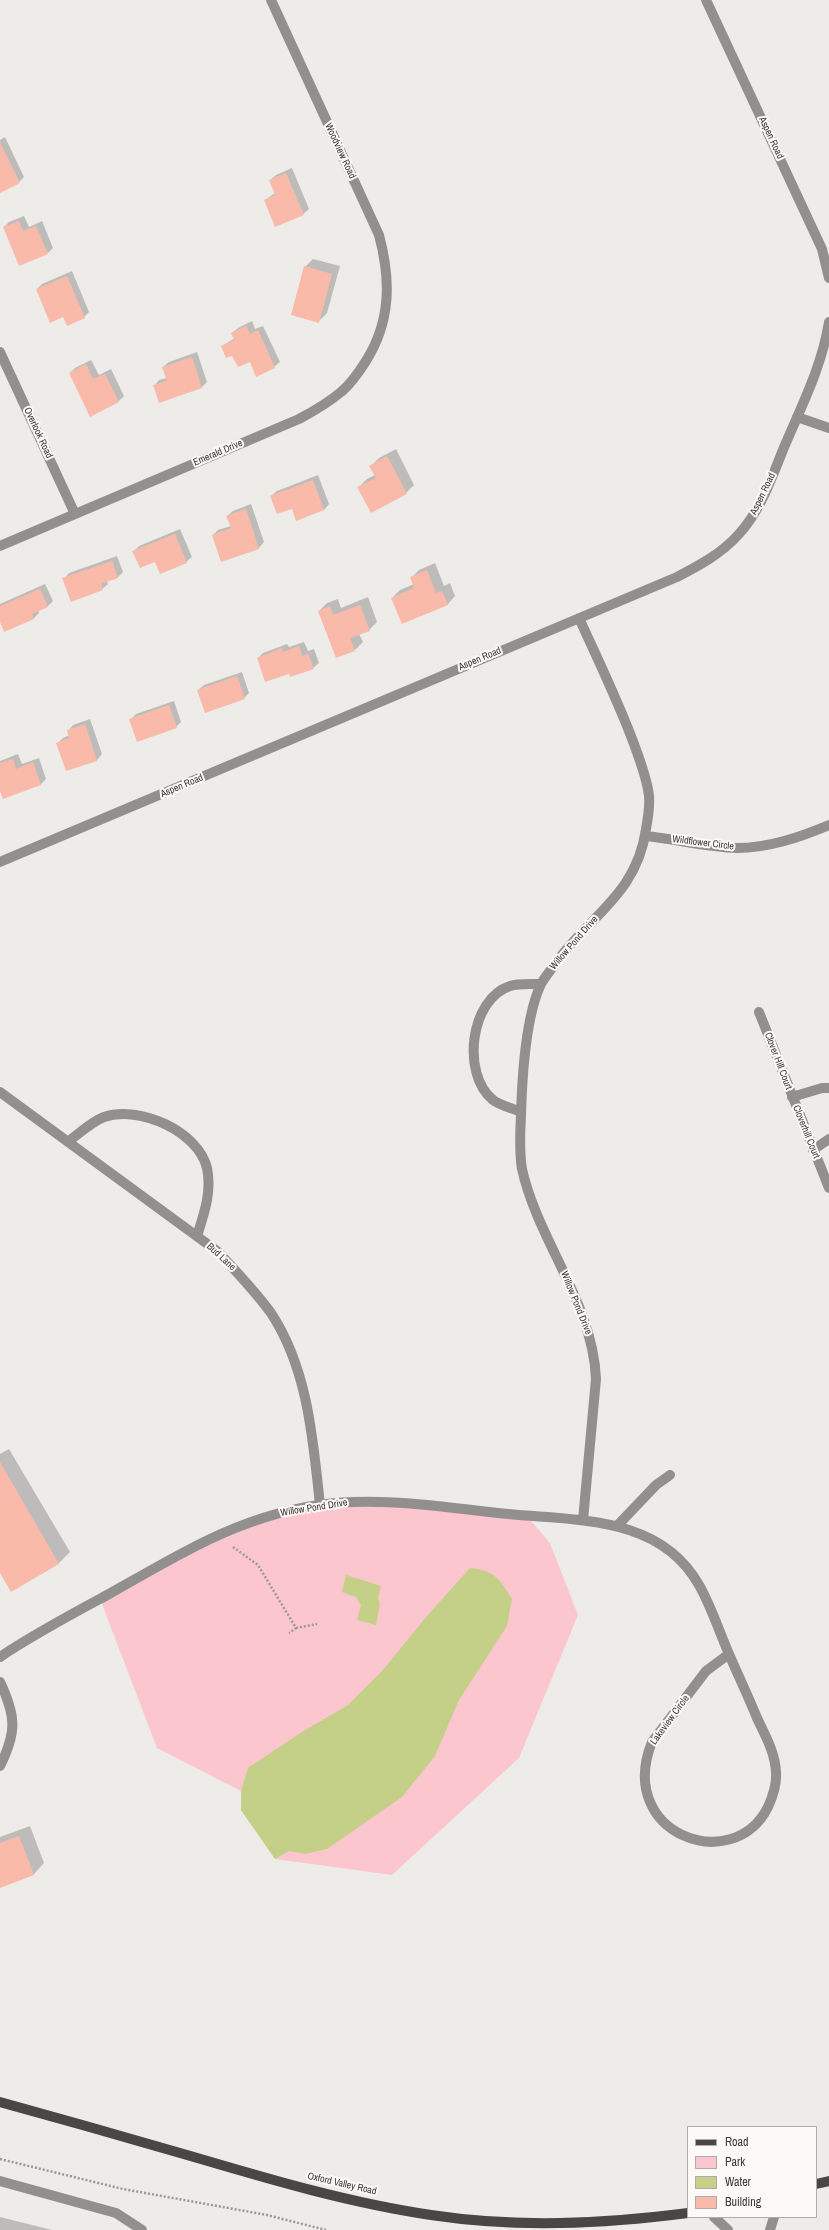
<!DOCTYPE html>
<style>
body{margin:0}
#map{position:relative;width:829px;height:2230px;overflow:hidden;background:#eeece9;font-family:"Archivo Narrow",sans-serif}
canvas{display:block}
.legend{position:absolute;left:687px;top:2126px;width:130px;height:92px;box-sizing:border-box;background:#fcf9f6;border:1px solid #aeacaa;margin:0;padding:5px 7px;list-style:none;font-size:12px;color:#3a3938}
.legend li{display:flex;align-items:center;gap:8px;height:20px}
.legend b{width:20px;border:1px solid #aeacaa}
</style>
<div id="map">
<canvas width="829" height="2230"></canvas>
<ul class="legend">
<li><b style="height:5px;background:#484745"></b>Road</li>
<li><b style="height:11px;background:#fcc6ce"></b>Park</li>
<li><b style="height:11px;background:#c4d087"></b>Water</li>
<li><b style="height:11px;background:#f9baaa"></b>Building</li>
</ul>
</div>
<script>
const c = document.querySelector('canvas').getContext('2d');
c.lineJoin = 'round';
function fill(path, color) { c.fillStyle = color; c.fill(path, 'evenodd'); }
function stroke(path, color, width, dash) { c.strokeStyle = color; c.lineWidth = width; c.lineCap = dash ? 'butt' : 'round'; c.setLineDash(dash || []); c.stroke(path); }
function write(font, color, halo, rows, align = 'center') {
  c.font = font + ' "Archivo Narrow",sans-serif'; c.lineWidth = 4; c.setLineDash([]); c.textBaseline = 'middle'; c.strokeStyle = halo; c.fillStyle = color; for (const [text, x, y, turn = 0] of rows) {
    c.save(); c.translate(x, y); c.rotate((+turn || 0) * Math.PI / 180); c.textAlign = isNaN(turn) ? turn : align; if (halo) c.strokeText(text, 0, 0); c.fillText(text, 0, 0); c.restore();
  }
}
fill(new Path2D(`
 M 353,1502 L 527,1516 L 550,1543 L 578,1615 L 519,1758 L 392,1875 L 275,1859 L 241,1810 L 241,1791 L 157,1748 L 100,1599 L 238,1525 Z`), '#fcc6ce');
fill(new Path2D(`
 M 470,1568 C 494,1570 500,1579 512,1599 L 507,1626 L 459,1700 L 435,1756 L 402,1797 L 327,1849 L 305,1854 L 289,1851 L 275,1859 L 241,1810 L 241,1791 L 248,1768 L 302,1732 L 348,1705 L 382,1671 L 427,1616 Z
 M 346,1575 L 381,1586 L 378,1598 L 380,1604 L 376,1625 L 357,1620 L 361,1605 L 356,1597 L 342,1592 Z`), '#c4d087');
fill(new Path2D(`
 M 5,137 L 24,177 L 19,182 L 0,191 L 0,140 Z
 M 292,168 L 309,209 L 303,214 L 265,200 L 275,193 L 270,180 L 276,175 Z
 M 24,216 L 29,227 L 42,221 L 53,248 L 48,253 L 4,227 L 9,222 Z
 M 313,259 L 340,266 L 327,313 L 319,321 L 305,267 Z
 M 72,271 L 89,312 L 84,317 L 37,289 L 42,284 Z
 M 252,321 L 255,329 L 263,326 L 280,362 L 274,367 L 233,354 L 222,346 L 235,338 L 232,333 L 238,328 Z
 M 197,352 L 207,382 L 202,387 L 159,402 L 154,386 L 159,380 L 167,378 L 163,367 L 169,362 Z
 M 91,360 L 99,375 L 111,369 L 124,396 L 119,401 L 70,373 L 75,368 Z
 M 396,449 L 414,485 L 406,493 L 371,511 L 359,487 L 367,479 L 375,475 L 371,466 L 379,458 Z
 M 318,475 L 329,504 L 324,510 L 292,507 L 271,496 L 277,491 Z
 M 251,504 L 264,542 L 259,548 L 222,560 L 213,535 L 218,530 L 231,526 L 227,516 L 233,511 Z
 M 180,529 L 192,557 L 186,562 L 155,560 L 134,551 L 139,546 Z
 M 117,556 L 123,572 L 118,577 L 107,581 L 108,584 L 102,589 L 64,579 L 69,573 Z
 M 435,563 L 444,586 L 450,583 L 455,596 L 447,605 L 392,598 L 400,590 L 414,584 L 411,578 L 419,570 Z
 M 45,584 L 53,601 L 47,607 L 38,610 L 39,613 L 34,618 L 5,630 L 0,620 L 0,604 Z
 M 368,597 L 377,622 L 369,630 L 359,634 L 363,642 L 355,650 L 319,611 L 327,603 L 338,599 L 341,608 Z
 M 304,642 L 308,651 L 314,649 L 319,663 L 313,668 L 290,673 L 258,658 L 263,653 L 287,644 L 289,647 Z
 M 242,672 L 249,693 L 244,698 L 198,690 L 204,685 Z
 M 174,701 L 181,722 L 176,727 L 131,719 L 136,714 Z
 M 90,719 L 102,754 L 97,760 L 67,770 L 58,743 L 63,738 L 70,735 L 68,731 L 73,725 Z
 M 18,754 L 22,764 L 39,758 L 46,779 L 41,784 L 0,788 L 0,761 Z
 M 9,1449 L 70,1552 L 59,1563 L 11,1591 L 0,1571 L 0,1454 Z
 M 30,1826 L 44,1863 L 34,1874 L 0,1887 L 0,1837 Z
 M 0,2217 L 52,2230 L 0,2230 Z`), '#0003');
fill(new Path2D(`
 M 0,142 L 20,183 L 0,193 Z
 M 286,173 L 304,215 L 275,227 L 264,200 L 275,195 L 269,180 Z
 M 19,221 L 23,231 L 36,226 L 48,254 L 19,266 L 3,227 Z
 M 304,266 L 332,274 L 319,323 L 291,315 Z
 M 67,276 L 85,318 L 67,326 L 63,317 L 50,323 L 36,289 Z
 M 246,326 L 250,334 L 258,330 L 275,368 L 256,377 L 250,362 L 238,367 L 232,356 L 226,358 L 221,346 L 234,340 L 231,333 Z
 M 192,357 L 202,388 L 159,403 L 153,385 L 167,381 L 162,367 Z
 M 86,364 L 93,379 L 105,374 L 119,402 L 90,417 L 69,373 Z
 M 387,456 L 407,494 L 371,513 L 357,487 L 376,478 L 369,466 Z
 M 313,480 L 324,510 L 296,521 L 292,509 L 277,514 L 270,496 Z
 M 246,509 L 259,549 L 221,562 L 212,535 L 231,528 L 226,516 Z
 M 175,534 L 187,563 L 160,574 L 155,562 L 140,568 L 132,551 Z
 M 112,561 L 118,578 L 101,584 L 103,590 L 71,602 L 62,578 Z
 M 427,570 L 436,593 L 442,591 L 448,605 L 402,624 L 391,598 L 414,588 L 410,577 Z
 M 40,589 L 48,607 L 32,614 L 34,619 L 4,632 L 0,622 L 0,606 Z
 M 360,605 L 370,631 L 350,638 L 355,651 L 336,658 L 318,611 L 330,606 L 333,615 Z
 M 299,646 L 302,656 L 308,654 L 314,669 L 290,677 L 289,674 L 265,682 L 257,658 L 282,648 L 283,652 Z
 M 237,676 L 245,699 L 205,713 L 197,690 Z
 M 169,705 L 177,728 L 137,742 L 129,719 Z
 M 85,724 L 97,761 L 66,771 L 56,743 L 69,738 L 67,730 Z
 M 13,759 L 16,769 L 33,762 L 41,785 L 3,799 L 0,791 L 0,763 Z
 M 0,1462 L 59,1564 L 11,1592 L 0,1573 Z
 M 19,1836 L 34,1875 L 0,1888 L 0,1843 Z`), '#f9baaa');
stroke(new Path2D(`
 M 233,1547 L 258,1565 L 296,1628 L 289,1633
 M 296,1628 L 317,1624
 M 0,2159 L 123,2189 L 267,2215 L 326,2230`), '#9a9896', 2.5, [2, 2]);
stroke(new Path2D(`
 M 706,0 L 822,249 L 829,278
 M 0,352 L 75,514
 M 797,417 L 829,428
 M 0,546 L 299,419 C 314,411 328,403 341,392 C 351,384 359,372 366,361 C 391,321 391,280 379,235 L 271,0
 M 579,618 C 598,660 618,701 634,744 C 640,761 647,778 649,796 C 650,806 648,818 646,829 C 637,894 590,915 555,964 C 551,970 545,977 541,984 C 526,1016 522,1079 521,1115 C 520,1133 519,1151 522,1169 C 538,1241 593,1303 596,1379 L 583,1520
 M 645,836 C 676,839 706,847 737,848 C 769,848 800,837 829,825
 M 0,862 L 677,577 C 700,565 721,554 739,534 C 762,509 772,476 785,445 C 802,405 822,366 829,322
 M 759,1012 L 829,1188
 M 0,1092 L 217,1251 C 236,1271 255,1291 271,1313 C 308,1369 313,1440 320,1505
 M 792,1097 L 822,1088 L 829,1088
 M 521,1112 C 512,1108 501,1106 493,1100 C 461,1074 470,999 510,986 C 519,983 532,984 541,984
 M 69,1141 C 80,1133 91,1122 104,1117 C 139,1105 198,1131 207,1168 C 212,1192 204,1214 197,1236
 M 813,1150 L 829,1139
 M 617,1526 L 656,1485 L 670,1475
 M 729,1654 C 738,1675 748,1696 757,1718 C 765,1735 775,1752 776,1772 C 777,1784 773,1796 768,1807 C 733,1877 615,1834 652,1742 L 706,1671 Z
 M 0,1657 C 34,1634 72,1614 109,1594 C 189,1549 258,1505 353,1502 C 404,1500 457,1509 508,1514 C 576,1521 660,1515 699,1585 C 711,1606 719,1631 729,1654
 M 0,1682 C 16,1716 17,1732 0,1766
 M 0,2181 L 116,2213 L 142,2230
 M 714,2217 L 728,2230
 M 770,2230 L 774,2217`), '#91908f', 10);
stroke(new Path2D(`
 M 0,2102 C 65,2120 129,2138 194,2157 C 272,2180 350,2203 431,2215 C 517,2228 602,2224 688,2213
 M 816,2184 L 829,2181`), '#484745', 10);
write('10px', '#3a3938', '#fcf9f6', [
 ["Aspen Road",771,138,65],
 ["Woodview Road",340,151,65],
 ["Overlook Road",38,433,65],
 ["Emerald Drive",218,453,-23],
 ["Aspen Road",763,494,-64],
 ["Aspen Road",480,659,-23],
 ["Aspen Road",182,786,-23],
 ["Wildflower Circle",703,843,7],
 ["Willow Pond Drive",574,943,-49],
 ["Clover Hill Court",778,1061,69],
 ["Cloverhill Court",806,1132,68],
 ["Bud Lane",221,1257,43],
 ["Willow Pond Drive",576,1303,68],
 ["Willow Pond Drive",314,1508,-9],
 ["Lakeview Circle",670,1720,-54],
 ["Oxford Valley Road",342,2184,13]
]);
</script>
